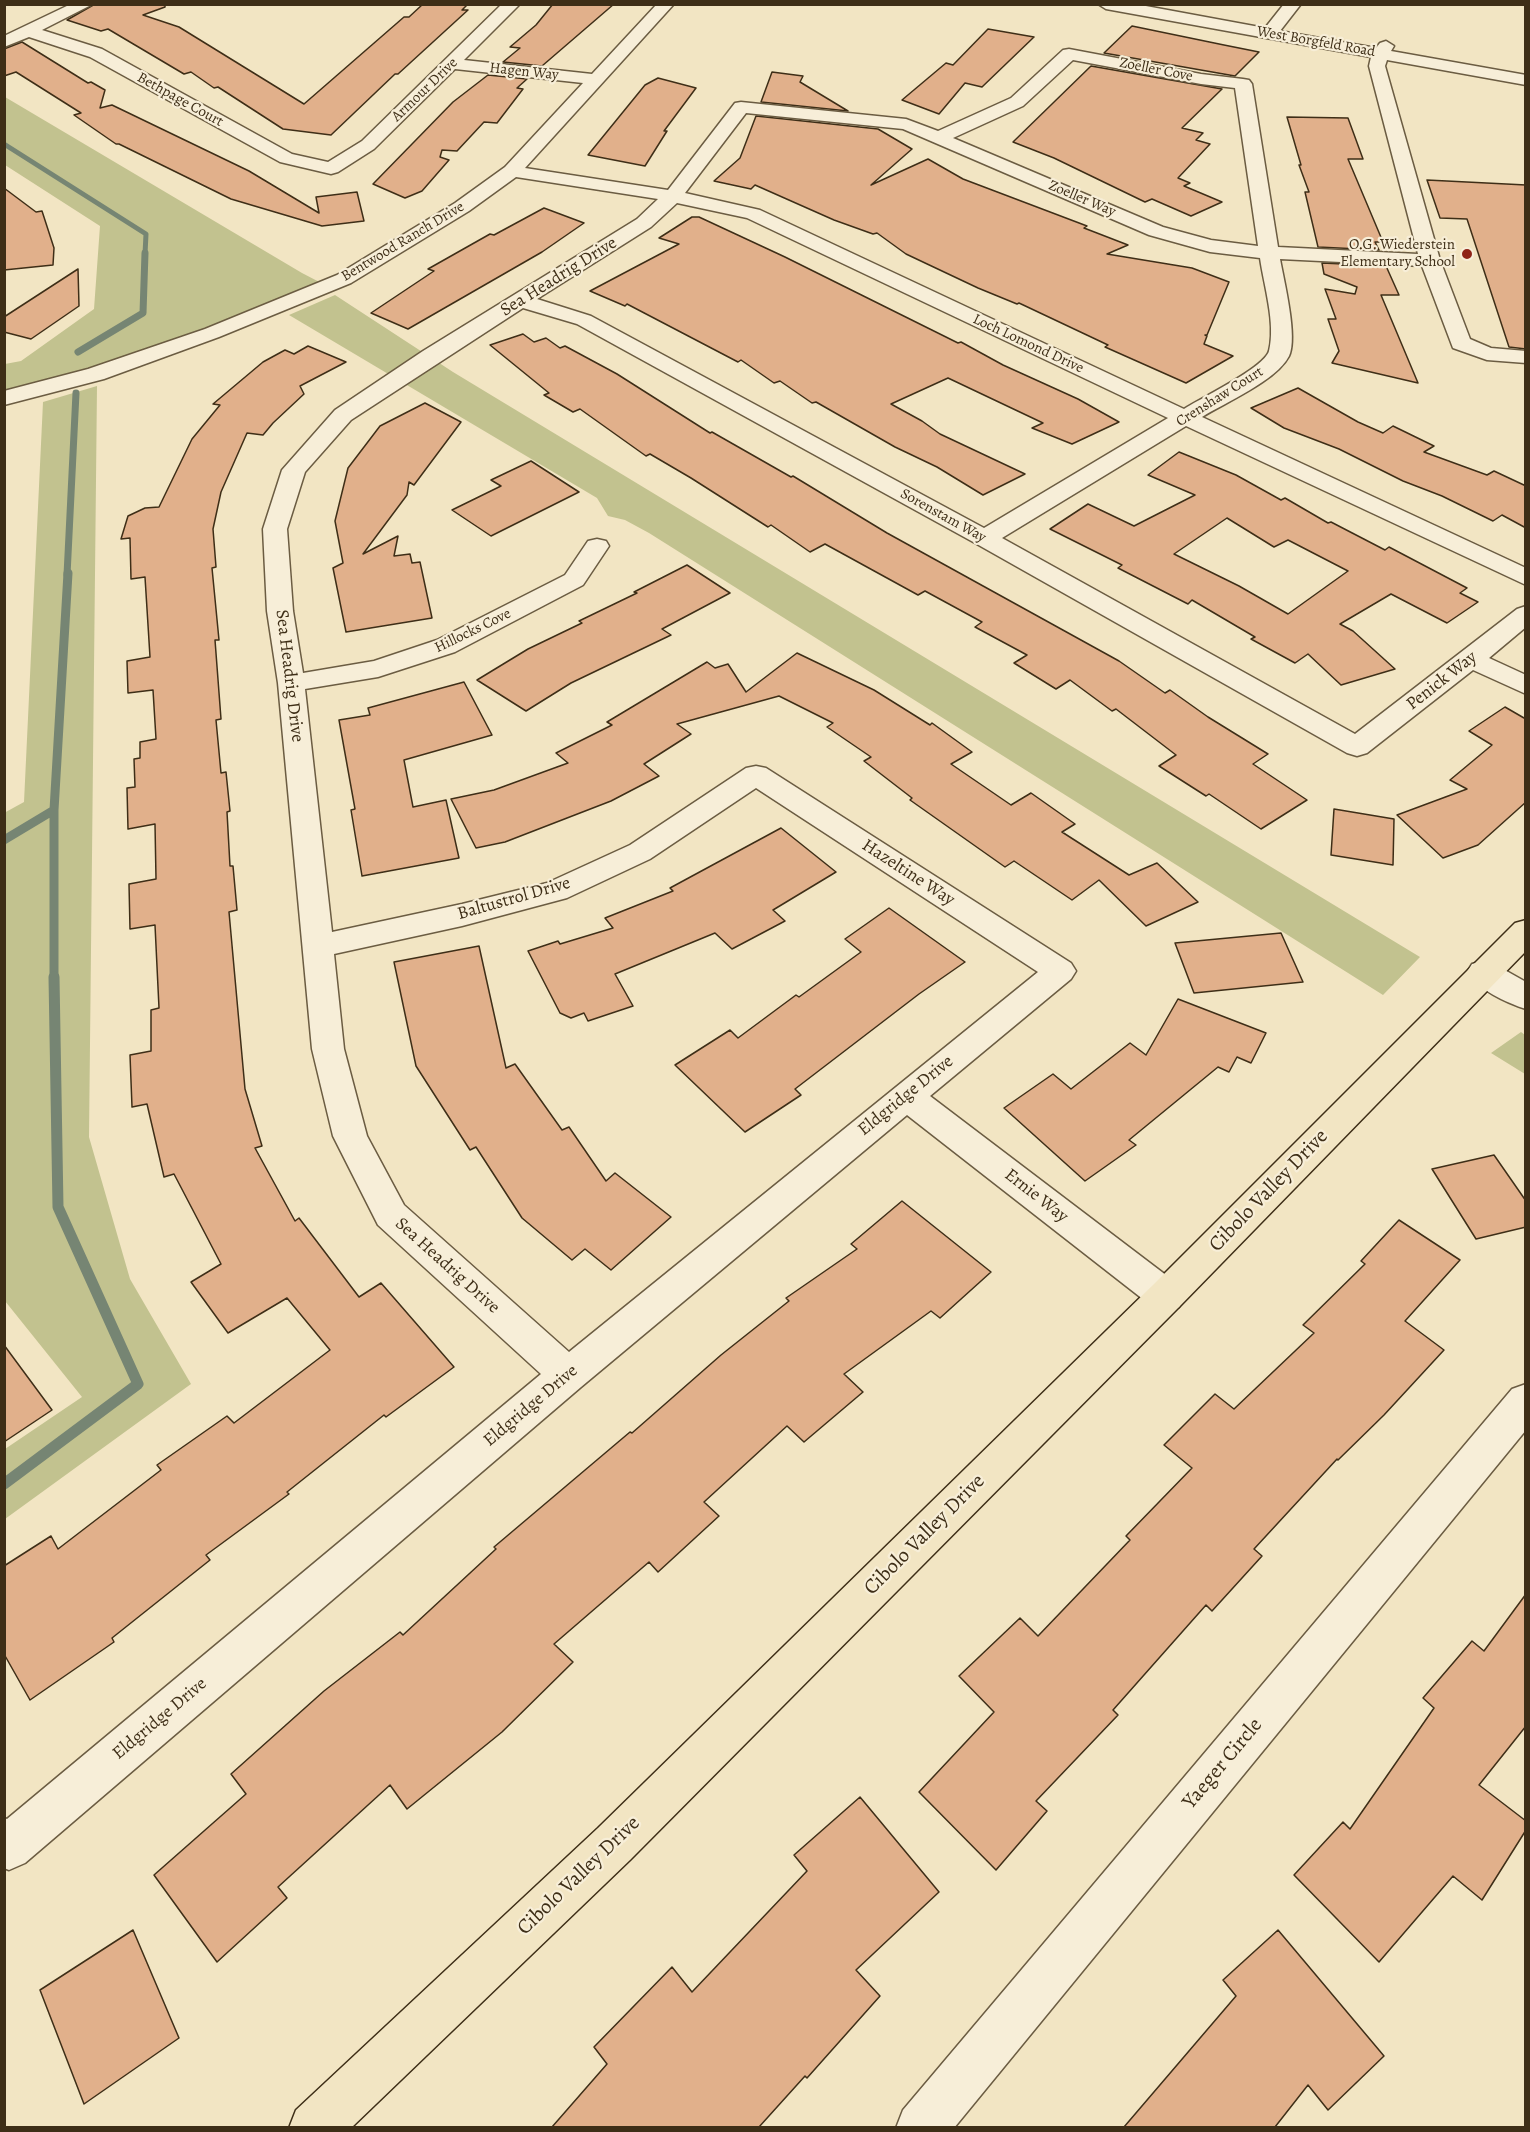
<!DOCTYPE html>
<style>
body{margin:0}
#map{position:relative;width:1530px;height:2132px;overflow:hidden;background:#f2e5c3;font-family:Alegreya,serif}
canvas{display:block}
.frame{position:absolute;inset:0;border:6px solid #3e2e17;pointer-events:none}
</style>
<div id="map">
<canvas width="1530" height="2132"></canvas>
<div class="frame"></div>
</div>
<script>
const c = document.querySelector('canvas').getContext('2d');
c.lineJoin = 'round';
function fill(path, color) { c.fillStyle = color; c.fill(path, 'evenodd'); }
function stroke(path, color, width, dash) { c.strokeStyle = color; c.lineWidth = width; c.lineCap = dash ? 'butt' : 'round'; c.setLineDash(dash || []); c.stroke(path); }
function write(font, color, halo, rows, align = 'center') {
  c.font = font + ' Alegreya,serif'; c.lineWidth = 4.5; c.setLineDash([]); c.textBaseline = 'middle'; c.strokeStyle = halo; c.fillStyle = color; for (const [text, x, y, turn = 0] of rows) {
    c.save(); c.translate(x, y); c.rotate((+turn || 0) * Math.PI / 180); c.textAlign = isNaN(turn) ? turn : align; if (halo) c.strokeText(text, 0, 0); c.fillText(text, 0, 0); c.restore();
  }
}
fill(new Path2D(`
 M 5,97 L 302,273 L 327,286 L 212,333 L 5,398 L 5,364 L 21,361 L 94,309 L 100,226 L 5,165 Z
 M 335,295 L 453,372 L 1420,957 L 1383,995 L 649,533 L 625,520 L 608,516 L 597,498 L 289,315 Z
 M 97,386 L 89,1137 L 130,1279 L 191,1384 L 5,1519 L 5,1449 L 82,1397 L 5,1301 L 4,813 L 24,802 L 43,402 Z
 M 1521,1032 L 1525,1035 L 1525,1074 L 1491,1053 Z`), '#c2c28f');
stroke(new Path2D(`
 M 4,144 L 146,234 L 145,254`), '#768573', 5);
stroke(new Path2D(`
 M 78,352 L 143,313 L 145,253
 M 67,575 L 76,393`), '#768573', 7);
stroke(new Path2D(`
 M 4,840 L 54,810
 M 54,979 L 54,810 L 68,573`), '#768573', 9);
stroke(new Path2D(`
 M 4,1484 L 138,1384 L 58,1207 L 54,977`), '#768573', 11);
const building = new Path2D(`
 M 95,4 L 165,4 L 165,7 L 143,15 L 179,27 L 304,104 L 404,17 L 409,17 L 423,4 L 468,4 L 462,10 L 468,10 L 398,74 L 395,74 L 331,135 L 283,129 L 218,87 L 214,88 L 191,72 L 184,74 L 108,29 L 101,31 L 67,20 Z
 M 553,4 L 614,4 L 542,66 L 503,62 L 520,48 L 510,47 L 536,25 Z
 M 1132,26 L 1224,45 L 1259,52 L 1235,76 L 1104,53 Z
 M 988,29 L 1034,37 L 982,87 L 965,83 L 939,114 L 902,100 L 946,63 L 953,65 Z
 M 22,42 L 88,83 L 91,82 L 105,90 L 100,108 L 112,105 L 249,171 L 319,213 L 316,197 L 357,192 L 364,221 L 322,226 L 231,199 L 119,144 L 116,144 L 74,115 L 81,113 L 16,72 L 4,76 L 4,49 Z
 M 1091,66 L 1222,89 L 1182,128 L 1203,133 L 1196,140 L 1210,144 L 1178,178 L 1190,183 L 1184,186 L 1222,202 L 1191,216 L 1152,199 L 1145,202 L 1054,158 L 1013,142 Z
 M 772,72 L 803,76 L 800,82 L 848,111 L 761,102 Z
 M 488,75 L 527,79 L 517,88 L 523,89 L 497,123 L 484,122 L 457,151 L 442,150 L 440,157 L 449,160 L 422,191 L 405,198 L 373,184 L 453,102 Z
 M 658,78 L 696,88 L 664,131 L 667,131 L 645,166 L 588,155 L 645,85 Z
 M 756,116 L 878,129 L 912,149 L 871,185 L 928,159 L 963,179 L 1087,226 L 1084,228 L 1128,245 L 1107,254 L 1192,268 L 1229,282 L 1207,335 L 1205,335 L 1207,336 L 1204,344 L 1233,356 L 1186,383 L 1105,347 L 1108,345 L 1019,303 L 1017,304 L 978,288 L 906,254 L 877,233 L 873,234 L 834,220 L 755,185 L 751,189 L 714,181 L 740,158 Z
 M 1287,117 L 1348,118 L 1363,159 L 1348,159 L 1383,242 L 1375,242 L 1379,250 L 1318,247 L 1305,192 L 1309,192 L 1299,165 L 1301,165 Z
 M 1427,180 L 1526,185 L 1526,349 L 1509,347 L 1467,219 L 1440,218 Z
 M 4,188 L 36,212 L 42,211 L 54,248 L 53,265 L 4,270 Z
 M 544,208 L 584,223 L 542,252 L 408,329 L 371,313 L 434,271 L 428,269 L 490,234 L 494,235 Z
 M 692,217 L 699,217 L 785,257 L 958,343 L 961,342 L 1003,365 L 1078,399 L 1119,422 L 1072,444 L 1032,428 L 1043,423 L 948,378 L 891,404 L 922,421 L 940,434 L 1025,474 L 983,495 L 937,467 L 895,447 L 816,402 L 812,403 L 780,381 L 774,383 L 741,360 L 738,362 L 627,304 L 625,306 L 590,291 L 679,244 L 659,238 Z
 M 1322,263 L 1386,266 L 1399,295 L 1381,295 L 1418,383 L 1332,363 L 1339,351 L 1328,319 L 1336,319 L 1325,289 L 1355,294 L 1357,287 L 1324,274 Z
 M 78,269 L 79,306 L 31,339 L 4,332 L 4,317 Z
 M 523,334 L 534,342 L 546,338 L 560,348 L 565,346 L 617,374 L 710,433 L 712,432 L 791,477 L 793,476 L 887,533 L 1119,661 L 1165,693 L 1170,690 L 1208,717 L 1268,754 L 1253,764 L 1307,800 L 1261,829 L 1209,794 L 1206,796 L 1159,766 L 1176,755 L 1116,709 L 1112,711 L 1070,680 L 1056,689 L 1014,663 L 1027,655 L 975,627 L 982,622 L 925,591 L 918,595 L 825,544 L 810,552 L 771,525 L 768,527 L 691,478 L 650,454 L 646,456 L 580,409 L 573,412 L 544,395 L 549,393 L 490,345 Z
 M 308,346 L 346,362 L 300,386 L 304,394 L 273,423 L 263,435 L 247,433 L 221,492 L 213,529 L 216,567 L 212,568 L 219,640 L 215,640 L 221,719 L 216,720 L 221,773 L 226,772 L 230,811 L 227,812 L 230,866 L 233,866 L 237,910 L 229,912 L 245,1089 L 262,1146 L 255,1148 L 295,1221 L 299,1218 L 359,1297 L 381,1283 L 454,1367 L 386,1417 L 384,1415 L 287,1492 L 289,1494 L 206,1555 L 210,1560 L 112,1638 L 114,1642 L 30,1700 L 4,1654 L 4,1566 L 51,1536 L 58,1549 L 161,1470 L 157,1465 L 227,1416 L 234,1423 L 330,1350 L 287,1298 L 228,1333 L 191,1282 L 221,1264 L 174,1174 L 164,1177 L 147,1104 L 132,1107 L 130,1055 L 151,1051 L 151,1010 L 159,1008 L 155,925 L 130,929 L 129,884 L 156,879 L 155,824 L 128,829 L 127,788 L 135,787 L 134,759 L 140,758 L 140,742 L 156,739 L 153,690 L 128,693 L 127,661 L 150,657 L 145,577 L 131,579 L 130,538 L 121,539 L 128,516 L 145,508 L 159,507 L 192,439 L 220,405 L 213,404 L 263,362 L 285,350 L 294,354 Z
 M 1298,388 L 1358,422 L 1383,433 L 1393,426 L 1434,446 L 1424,452 L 1487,475 L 1494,471 L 1526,486 L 1526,528 L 1502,515 L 1493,521 L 1442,496 L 1403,481 L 1339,449 L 1284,428 L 1251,408 Z
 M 425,403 L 461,422 L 414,485 L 409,482 L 407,495 L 363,554 L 398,536 L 394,556 L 410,554 L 412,563 L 420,562 L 432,618 L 346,632 L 333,568 L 343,563 L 335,521 L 348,468 L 380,426 Z
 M 1179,452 L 1236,475 L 1281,500 L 1285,498 L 1328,523 L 1331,522 L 1385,550 L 1389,547 L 1467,588 L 1460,593 L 1478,602 L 1447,623 L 1391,594 L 1340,624 L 1353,631 L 1395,669 L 1341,685 L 1308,654 L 1295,663 L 1251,639 L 1255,637 L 1192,600 L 1188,604 L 1118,568 L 1122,565 L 1050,529 L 1088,504 L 1134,526 L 1195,495 L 1148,475 ZM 1227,518 L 1274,547 L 1288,540 L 1348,571 L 1288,614 L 1239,586 L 1174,554 Z
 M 531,461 L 579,492 L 491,536 L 452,510 L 501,486 L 491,480 Z
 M 687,565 L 730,593 L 662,629 L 671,635 L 571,683 L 526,711 L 477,680 L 528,649 L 582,623 L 579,621 L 637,593 L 634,592 Z
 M 797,653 L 874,690 L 930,725 L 932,723 L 972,752 L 951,764 L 1011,805 L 1031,793 L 1075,824 L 1062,832 L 1129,875 L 1157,863 L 1198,902 L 1146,926 L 1099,880 L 1072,900 L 1014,861 L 1005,867 L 910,800 L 912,798 L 864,761 L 871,757 L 827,727 L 833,723 L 779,696 L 677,724 L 691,734 L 644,764 L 659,776 L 611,801 L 505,842 L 476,848 L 451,799 L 494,790 L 568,763 L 556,753 L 612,725 L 607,722 L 707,662 L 715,668 L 728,664 L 746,692 Z
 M 464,682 L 492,735 L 404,760 L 413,807 L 446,800 L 459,858 L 362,876 L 351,810 L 355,809 L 339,720 L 370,715 L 368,708 Z
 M 1505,707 L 1524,718 L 1526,717 L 1526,802 L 1478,845 L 1443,858 L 1397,815 L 1467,789 L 1450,780 L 1492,745 L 1469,731 Z
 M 1334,809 L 1394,819 L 1393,865 L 1331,855 Z
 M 781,828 L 836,872 L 773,910 L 785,921 L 732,949 L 715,933 L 615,974 L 633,1006 L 588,1021 L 584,1013 L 571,1018 L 560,1013 L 528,951 L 558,941 L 560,944 L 613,928 L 605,918 L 673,891 L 670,888 Z
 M 889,908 L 965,962 L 919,994 L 795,1089 L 801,1095 L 745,1132 L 675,1065 L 730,1030 L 738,1038 L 796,995 L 799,997 L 861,952 L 845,939 Z
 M 1281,933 L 1303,982 L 1194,993 L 1175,943 Z
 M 479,946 L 506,1068 L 515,1064 L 562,1130 L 569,1127 L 606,1181 L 615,1173 L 671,1217 L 611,1270 L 585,1249 L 572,1260 L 522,1218 L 476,1147 L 470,1150 L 416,1066 L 394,962 Z
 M 1178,999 L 1266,1033 L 1251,1063 L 1237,1057 L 1229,1072 L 1218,1067 L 1129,1140 L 1136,1145 L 1085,1181 L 1004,1108 L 1053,1074 L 1071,1089 L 1130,1043 L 1146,1055 Z
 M 1494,1155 L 1526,1201 L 1526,1227 L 1476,1239 L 1432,1169 Z
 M 902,1201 L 991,1272 L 940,1318 L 931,1311 L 844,1374 L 863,1392 L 804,1442 L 787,1426 L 704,1502 L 719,1516 L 658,1572 L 649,1562 L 554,1644 L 573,1662 L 502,1732 L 407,1809 L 390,1785 L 278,1887 L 287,1898 L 217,1962 L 154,1875 L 246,1794 L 231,1774 L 324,1691 L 400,1632 L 403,1635 L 496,1549 L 494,1547 L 630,1432 L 632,1433 L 721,1355 L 789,1301 L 786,1298 L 857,1249 L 851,1244 Z
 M 1399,1220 L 1460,1260 L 1405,1321 L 1444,1350 L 1384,1415 L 1338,1460 L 1337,1459 L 1254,1549 L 1262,1556 L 1212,1611 L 1206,1605 L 1113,1710 L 1118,1715 L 1036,1801 L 1047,1811 L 996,1870 L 919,1792 L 994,1712 L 959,1676 L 1020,1618 L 1038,1636 L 1130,1540 L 1126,1536 L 1192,1468 L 1164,1445 L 1215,1394 L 1234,1409 L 1314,1333 L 1303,1325 L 1365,1264 L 1361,1261 Z
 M 4,1345 L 52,1410 L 4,1442 Z
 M 1526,1594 L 1526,1726 L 1479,1785 L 1526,1821 L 1526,1830 L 1482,1900 L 1453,1876 L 1379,1962 L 1294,1875 L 1343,1822 L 1350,1829 L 1434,1708 L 1423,1698 L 1472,1641 L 1484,1651 Z
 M 860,1797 L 939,1892 L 856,1970 L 880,1996 L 807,2078 L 805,2076 L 759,2127 L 552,2127 L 607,2064 L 594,2047 L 672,1967 L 692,1992 L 807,1871 L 794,1855 Z
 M 133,1930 L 179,2038 L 84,2104 L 40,1990 Z
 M 1278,1930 L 1384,2056 L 1328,2110 L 1308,2085 L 1275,2127 L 1124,2127 L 1236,1996 L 1223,1980 Z`);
fill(building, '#e1b08b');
stroke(building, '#3e2e17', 1.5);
const minor = new Path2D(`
 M 71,4 L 93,4 L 42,30 L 102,49 L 292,154 L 328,162 L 362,141 L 502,4 L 520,4 L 464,60 L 592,74 L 657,4 L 674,4 L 525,168 L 668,190 L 735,103 L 741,102 L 906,119 L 938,131 L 1011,98 L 1063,50 L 1069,49 L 1201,74 L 1243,79 L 1249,80 L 1252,84 L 1278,247 L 1418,254 L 1369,66 L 1371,57 L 1106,9 L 1098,4 L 1135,4 L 1265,28 L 1284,4 L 1301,4 L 1280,31 L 1376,48 L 1380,43 L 1386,41 L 1394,46 L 1391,51 L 1526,75 L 1526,85 L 1387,60 L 1385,66 L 1440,260 L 1470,339 L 1491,348 L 1526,351 L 1526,363 L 1487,360 L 1453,348 L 1422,266 L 1280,259 C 1284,281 1298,338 1289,356 C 1276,381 1226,402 1202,417 L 1526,568 L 1526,585 L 1186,426 L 1002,538 L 1355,734 L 1517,609 L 1526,606 L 1526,627 L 1489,658 L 1526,675 L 1526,694 L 1473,670 L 1367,753 L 1357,756 L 1347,753 L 975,543 L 577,324 L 523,308 L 351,420 L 305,472 L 287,529 L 293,611 L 303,673 L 374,661 L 437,640 L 565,575 L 588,541 L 597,539 L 606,541 L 609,546 L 583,585 L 455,652 L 378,677 L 305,689 L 332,932 L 462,904 L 547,883 L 630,845 L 746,768 L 756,766 L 766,768 L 1071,963 L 1076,971 L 1071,979 L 930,1096 L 1179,1285 L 1184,1296 L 1179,1307 L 1166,1312 L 1153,1307 L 907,1115 L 581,1387 L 25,1863 L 9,1870 L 4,1868 L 4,1818 L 7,1819 L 541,1374 L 378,1225 L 333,1136 L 312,1049 L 278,683 L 267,611 L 263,529 L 282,470 L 335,410 L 423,351 L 637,219 L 658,199 L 516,177 L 469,211 L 351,283 L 219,337 L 104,379 L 4,405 L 4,391 L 88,369 L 205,329 L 337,275 L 455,203 L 505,167 L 583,83 L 455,69 L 374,149 L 338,172 L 331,174 L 280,162 L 90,57 L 29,37 L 4,47 L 4,36 ZM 1073,60 L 1201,84 L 1235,88 L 1258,246 L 1211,240 L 1163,227 L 953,138 L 1023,106 ZM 746,113 L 903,129 L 1149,235 L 1210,252 L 1260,258 C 1264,286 1276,323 1269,351 C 1264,368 1201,398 1184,409 L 760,210 L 685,193 ZM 677,203 L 747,218 L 1168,418 L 984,528 L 591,316 L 537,299 L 651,227 ZM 756,788 L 1038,972 L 569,1352 L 404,1205 L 367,1136 L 344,1049 L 334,954 L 462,926 L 567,898 L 650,859 Z
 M 1483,961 L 1494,964 L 1526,982 L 1526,1009 C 1507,1003 1477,989 1467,972 L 1472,964 Z
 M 1526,1384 L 1526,1430 L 954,2128 L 896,2128 L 903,2110 L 1512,1389 Z`);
const major = new Path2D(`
 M 1526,920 L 1526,951 L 1179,1307 L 630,1860 L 351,2128 L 289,2128 L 296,2110 L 598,1828 L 1153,1285 L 1515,923 Z`);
stroke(minor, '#6b5c42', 3);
stroke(major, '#3e2e17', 3);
fill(minor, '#f7eed8');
fill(major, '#f2e5c3');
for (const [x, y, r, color] of [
 [1467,254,6,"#8f2418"]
]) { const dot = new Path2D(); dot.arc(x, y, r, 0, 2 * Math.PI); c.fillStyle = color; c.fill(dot); stroke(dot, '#f7eed8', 2); }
write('15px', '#3e2e17', '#f7eed8', [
 ["West Borgfeld Road",1316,42,10],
 ["Zoeller Cove",1156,70,11],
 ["Hagen Way",524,72,6],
 ["Armour Drive",425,90,-44],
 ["Bethpage Court",180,100,29],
 ["Zoeller Way",1082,199,23],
 ["Bentwood Ranch Drive",403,242,-31],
 ["Loch Lomond Drive",1028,344,25],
 ["Crenshaw Court",1220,397,-32],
 ["Sorenstam Way",943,516,29],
 ["Hillocks Cove",473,631,-26]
]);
write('15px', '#3e2e17', '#f7eed8', [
 ["O.G. Wiederstein",1455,245],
 ["Elementary School",1455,262]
], 'right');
write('18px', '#3e2e17', '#f7eed8', [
 ["Sea Headrig Drive",559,277,-32],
 ["Sea Headrig Drive",289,676,83],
 ["Penick Way",1442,681,-38],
 ["Hazeltine Way",908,873,33],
 ["Baltustrol Drive",514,899,-16],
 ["Eldgridge Drive",906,1096,-39],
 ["Ernie Way",1036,1196,38],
 ["Sea Headrig Drive",447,1266,42],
 ["Eldgridge Drive",531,1406,-40],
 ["Eldgridge Drive",160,1719,-40]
]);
write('21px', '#3e2e17', '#f7eed8', [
 ["Cibolo Valley Drive",1269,1191,-46],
 ["Cibolo Valley Drive",925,1535,-45],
 ["Yaeger Circle",1223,1764,-50],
 ["Cibolo Valley Drive",579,1876,-44]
]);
</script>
